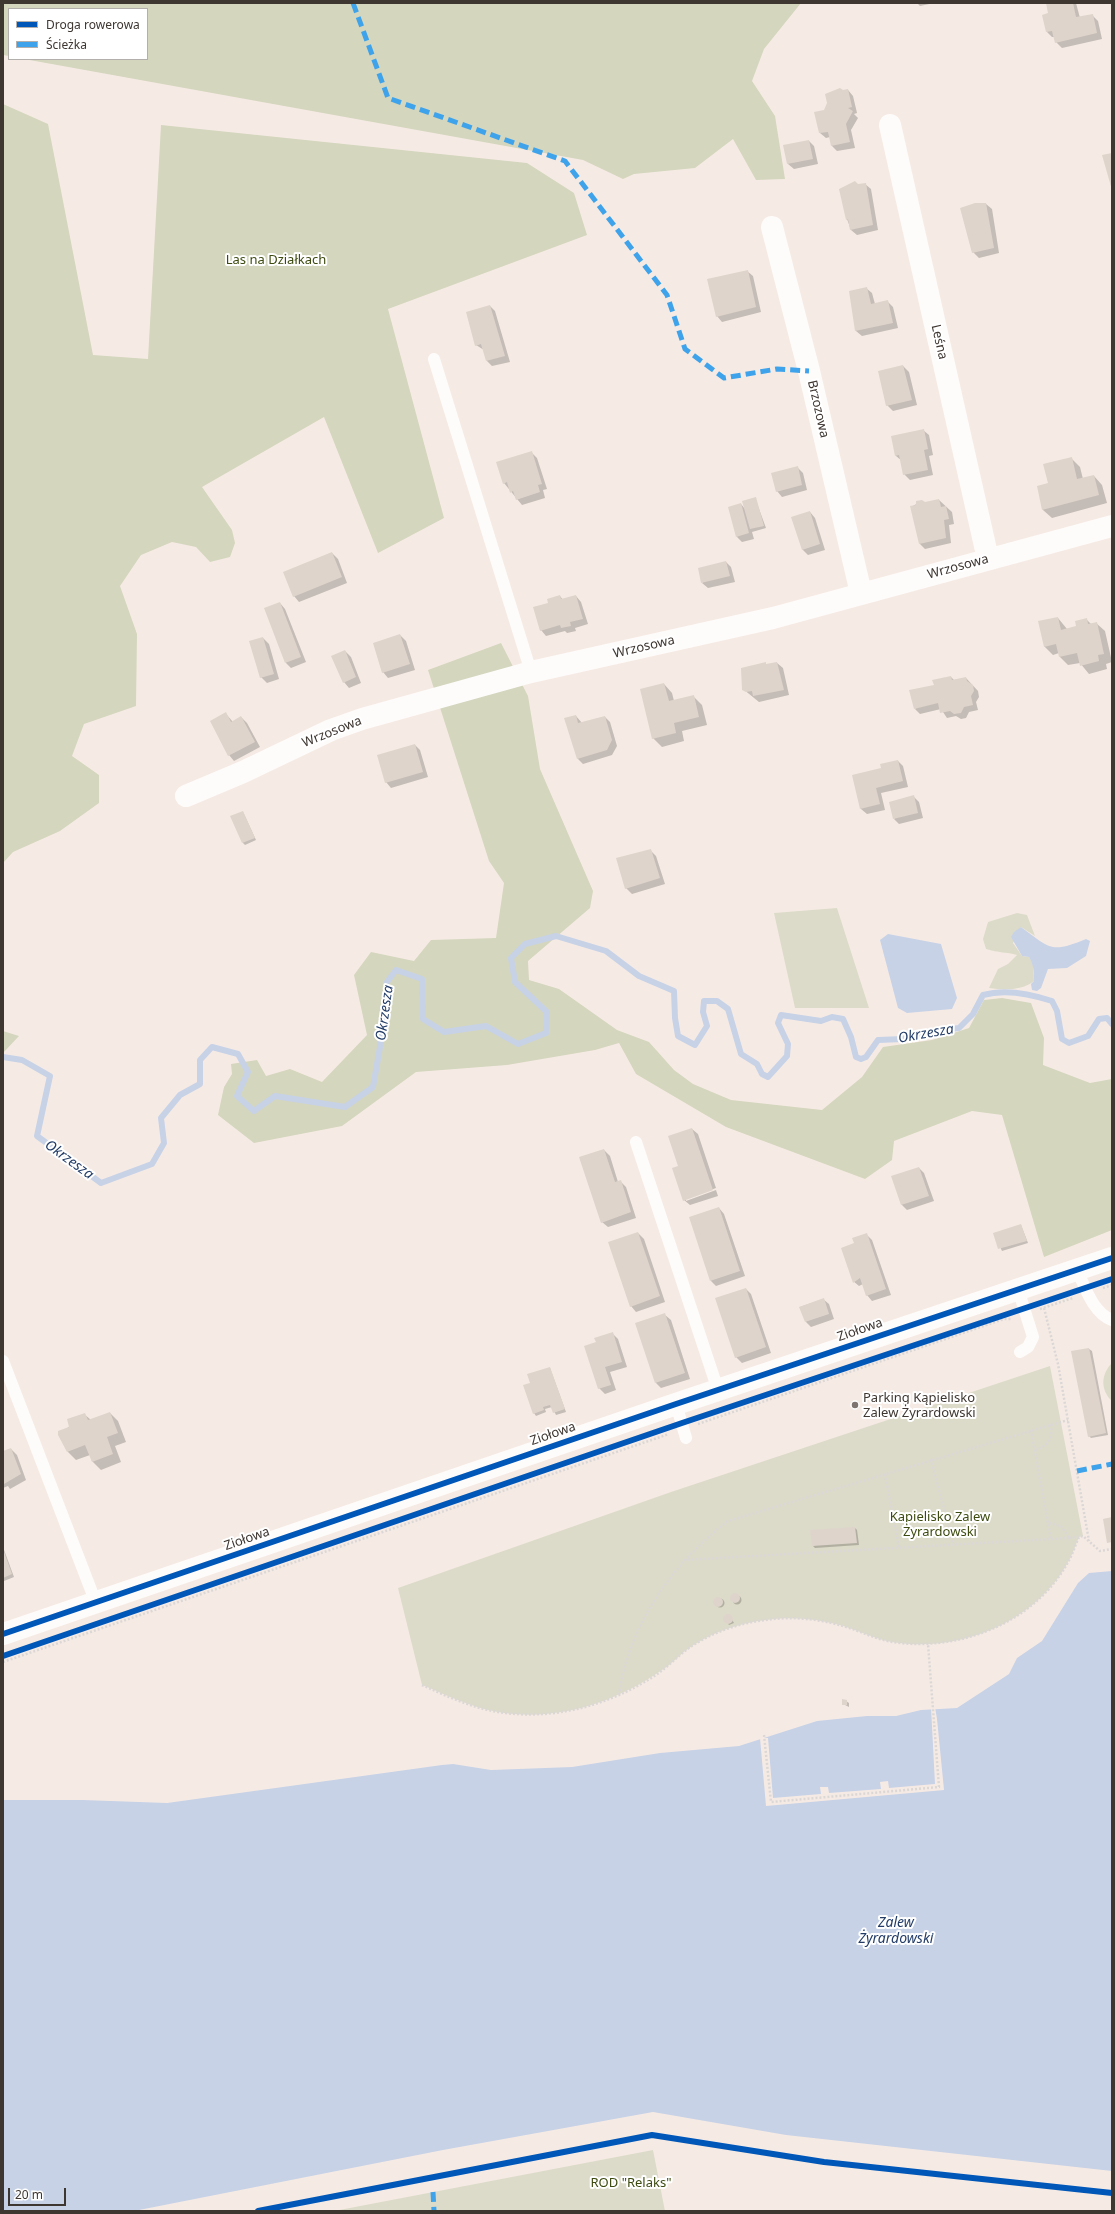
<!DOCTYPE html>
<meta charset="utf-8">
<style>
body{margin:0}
#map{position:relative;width:1115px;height:2214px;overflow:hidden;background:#f6ebe4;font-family:"Noto Sans",sans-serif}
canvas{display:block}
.frame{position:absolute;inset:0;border:4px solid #3e3631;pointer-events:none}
.legend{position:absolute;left:8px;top:8px;width:140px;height:52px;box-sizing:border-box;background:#fff;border:1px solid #b2afad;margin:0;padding:5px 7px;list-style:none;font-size:12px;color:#3e3631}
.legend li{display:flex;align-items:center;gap:8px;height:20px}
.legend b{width:20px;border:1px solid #b2afad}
.scale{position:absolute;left:8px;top:2188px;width:58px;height:18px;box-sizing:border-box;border:2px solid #3e3631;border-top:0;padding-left:5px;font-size:12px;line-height:14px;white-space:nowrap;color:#3e3631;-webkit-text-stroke:3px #fff;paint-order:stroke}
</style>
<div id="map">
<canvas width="1115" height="2214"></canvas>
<div class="frame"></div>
<ul class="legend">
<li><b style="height:5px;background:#0057b8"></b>Droga rowerowa</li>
<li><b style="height:5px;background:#3fa3eb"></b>Ścieżka</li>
</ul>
<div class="scale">20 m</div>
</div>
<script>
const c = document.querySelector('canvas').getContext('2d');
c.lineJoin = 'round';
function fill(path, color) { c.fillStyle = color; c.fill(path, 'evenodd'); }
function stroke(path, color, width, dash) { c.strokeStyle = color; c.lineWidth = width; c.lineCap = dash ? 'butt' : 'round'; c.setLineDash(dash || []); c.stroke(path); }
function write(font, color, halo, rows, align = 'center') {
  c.font = font + ' "Noto Sans",sans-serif'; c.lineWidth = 4; c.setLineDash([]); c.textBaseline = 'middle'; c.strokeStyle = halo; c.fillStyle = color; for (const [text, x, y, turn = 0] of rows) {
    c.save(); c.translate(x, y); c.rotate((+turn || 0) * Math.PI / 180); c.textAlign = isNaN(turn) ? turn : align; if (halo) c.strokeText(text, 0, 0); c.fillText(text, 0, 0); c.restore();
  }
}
fill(new Path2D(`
 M 837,908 L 869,1008 L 795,1008 L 774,913 Z
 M 1017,913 L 1027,915 L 1035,936 L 1021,927 L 1013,943 L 1022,956 L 1029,957 L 1033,963 L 1034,981 C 1022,991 1003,990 989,988 L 998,969 L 1008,964 L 1017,955 C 1006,952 999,953 986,949 L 983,939 L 988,922 Z
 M 1112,1363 L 1112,1401 C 1100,1390 1101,1374 1112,1363 Z
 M 1050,1366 L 1083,1536 L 1079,1537 C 1075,1546 1072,1556 1067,1564 C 1033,1624 958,1653 892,1642 C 875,1639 860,1631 843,1626 C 819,1619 791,1616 766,1620 C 738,1623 707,1634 685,1651 C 677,1658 670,1665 662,1670 C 614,1703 557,1722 498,1712 C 472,1708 447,1695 422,1685 L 398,1588 L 671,1492 Z
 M 653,2150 L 665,2211 L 334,2211 Z`), '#dcdbc9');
fill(new Path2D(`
 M 3,3 L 801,3 L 764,49 L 752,81 L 775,116 L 785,179 L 756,180 L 733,139 L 695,168 L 634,174 L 623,179 L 583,160 L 24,59 L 147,59 L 147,9 L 9,9 L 9,56 L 3,55 Z
 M 3,104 L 48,124 L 93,355 L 148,359 L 161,125 L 527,163 L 574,193 L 587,235 L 388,309 L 444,518 L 378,553 L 324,417 L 202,487 L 232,530 L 235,543 L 230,557 L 210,562 L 196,547 L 172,542 L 141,555 L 120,586 L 137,634 L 136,706 L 84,724 L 72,756 L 99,775 L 99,803 L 60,831 L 13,852 L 3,863 Z
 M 501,643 L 528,696 L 540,769 L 593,891 L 590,908 L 528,961 L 529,980 L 559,989 L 617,1030 L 649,1042 L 674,1070 L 693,1084 L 731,1100 L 822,1110 L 862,1077 L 883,1047 L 932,1040 L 969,1028 L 984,1000 L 1002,998 L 1031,1003 L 1044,1038 L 1043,1065 L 1090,1083 L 1112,1079 L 1112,1230 L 1044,1257 L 1002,1115 L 972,1111 L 894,1141 L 892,1160 L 865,1179 L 726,1127 L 636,1074 L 619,1043 L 595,1050 L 507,1065 L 416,1072 L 342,1126 L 254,1143 L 218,1115 L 224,1087 L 232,1074 L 231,1064 L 257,1060 L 266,1076 L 290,1069 L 322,1082 L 367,1035 L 354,975 L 371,952 L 414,961 L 431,940 L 496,938 L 504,883 L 489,861 L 428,670 Z
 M 3,1031 L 19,1036 L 3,1053 Z`), '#d4d6be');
fill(new Path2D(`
 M 1021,927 C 1050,948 1050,954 1086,939 L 1090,941 L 1086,956 L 1067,968 L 1048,969 L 1041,988 L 1037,991 L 1032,990 L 1031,984 L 1034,981 C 1034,972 1034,965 1029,957 L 1022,956 L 1011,937 L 1014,932 Z
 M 888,934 L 941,944 L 957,998 L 952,1009 L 907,1013 L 898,1008 L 880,940 Z
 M 1112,1571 L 1112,2171 L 786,2135 L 653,2112 L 443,2150 L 134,2211 L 3,2211 L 3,1800 L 83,1800 L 167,1803 L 442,1765 L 453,1764 L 491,1770 L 572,1767 L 660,1753 L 739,1746 L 817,1721 L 867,1716 L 896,1716 L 921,1710 L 957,1708 L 1009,1674 L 1017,1658 L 1042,1641 L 1078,1583 L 1089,1573 Z`), '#c7d2e7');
fill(new Path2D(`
 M 931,1707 L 935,1707 L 937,1719 L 944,1790 L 766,1806 L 760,1738 L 768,1738 L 773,1798 L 821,1794 L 820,1787 L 828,1787 L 829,1793 L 881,1789 L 880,1782 L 888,1781 L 889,1788 L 935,1784 Z`), '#f6ebe4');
fill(new Path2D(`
 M 917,3 L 934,3 L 920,6 Z
 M 1047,3 L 1076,3 L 1080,18 L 1092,15 L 1098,21 L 1102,39 L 1062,48 L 1056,42 L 1055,37 L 1052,37 L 1047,32 L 1050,14 Z
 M 848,90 L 853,96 L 857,113 L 854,114 L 858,118 L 851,130 L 855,148 L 837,151 L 832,146 L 830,137 L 826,138 L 820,133 L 825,110 L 843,91 Z
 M 809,141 L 814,146 L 818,164 L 794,169 L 788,164 L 784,146 Z
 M 865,184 L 871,189 L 878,230 L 857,235 L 851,230 L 847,219 Z
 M 986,204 L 992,209 L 999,253 L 979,258 L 973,252 Z
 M 747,271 L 753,276 L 761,312 L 722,322 L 717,316 Z
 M 866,288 L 872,293 L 875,304 L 887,301 L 893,307 L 898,328 L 862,336 L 856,331 L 850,292 Z
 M 490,306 L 495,311 L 510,362 L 492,366 L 487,361 L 484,350 L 476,345 Z
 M 903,366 L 909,372 L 917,405 L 893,411 L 887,405 Z
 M 923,430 L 929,435 L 933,455 L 929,456 L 933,475 L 910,480 L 904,474 L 902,461 L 896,456 L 892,437 Z
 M 531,452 L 537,458 L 547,489 L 543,490 L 545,498 L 522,505 L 504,483 Z
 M 1071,458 L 1080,467 L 1083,479 L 1094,476 L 1102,485 L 1107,503 L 1052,518 L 1043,510 L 1038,487 L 1049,484 Z
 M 797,467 L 803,473 L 807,490 L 782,497 L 777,491 Z
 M 755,498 L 766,528 L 752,532 L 754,539 L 742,542 L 737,537 L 741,504 L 745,509 Z
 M 939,500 L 952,512 L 954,524 L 949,525 L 951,543 L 925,549 L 920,544 L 911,507 L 922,501 L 925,503 Z
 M 810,512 L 815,518 L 825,550 L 808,555 L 802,549 Z
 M 332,553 L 338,559 L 347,583 L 299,602 L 294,596 Z
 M 726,562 L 731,567 L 735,582 L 708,588 L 702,583 Z
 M 560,596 L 563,600 L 576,596 L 581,602 L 588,624 L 575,628 L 576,631 L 567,633 L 565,631 L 546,636 L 541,630 L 549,604 Z
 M 280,603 L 285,609 L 306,662 L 291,668 L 286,663 Z
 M 1058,618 L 1067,629 L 1077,627 L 1087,620 L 1091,624 L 1096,623 L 1105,631 L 1112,662 L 1106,664 L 1107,669 L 1089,674 L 1080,663 L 1068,665 L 1060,657 L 1059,653 L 1053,655 L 1044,646 Z
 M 400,635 L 406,641 L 415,670 L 388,678 L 383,672 Z
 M 263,638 L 269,644 L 279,679 L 267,683 L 261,677 Z
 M 345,651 L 351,657 L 361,683 L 349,688 L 344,682 Z
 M 765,663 L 767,665 L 777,663 L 783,668 L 789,695 L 759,702 L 743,689 Z
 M 951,677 L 954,680 L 966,678 L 978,691 L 979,697 L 976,702 L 978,710 L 969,712 L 966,718 L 961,719 L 956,716 L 947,718 L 941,709 L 920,714 L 915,709 L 935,685 Z
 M 664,684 L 672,693 L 674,701 L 693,696 L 702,705 L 707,725 L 682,731 L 684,741 L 662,747 L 653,738 Z
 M 226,714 L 233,722 L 241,717 L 247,723 L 260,747 L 234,761 L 229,755 Z
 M 576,716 L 582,723 L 605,717 L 610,722 L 617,746 L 612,755 L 583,764 L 578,759 L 565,719 Z
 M 415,745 L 420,750 L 428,777 L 391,788 L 386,782 Z
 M 898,761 L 903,766 L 908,787 L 881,793 L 885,810 L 867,814 L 861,809 L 854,776 L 883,769 Z
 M 914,797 L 919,802 L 923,818 L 899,824 L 894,819 Z
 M 243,812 L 256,840 L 245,845 L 243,843 Z
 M 651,851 L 656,856 L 665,884 L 632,894 L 626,888 Z
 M 692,1129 L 698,1134 L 716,1188 L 686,1199 L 686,1201 L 716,1190 L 718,1196 L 690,1205 L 684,1200 L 679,1167 Z
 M 604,1150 L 610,1156 L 618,1182 L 620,1181 L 626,1187 L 636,1218 L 608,1227 L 602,1222 Z
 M 919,1168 L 924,1173 L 934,1201 L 907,1210 L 902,1205 L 892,1177 Z
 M 719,1208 L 724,1214 L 745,1276 L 716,1286 L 711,1281 Z
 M 1021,1225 L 1028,1243 L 1002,1251 L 994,1234 Z
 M 638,1233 L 644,1239 L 665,1302 L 636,1312 L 631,1306 Z
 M 866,1234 L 872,1240 L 891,1295 L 872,1301 L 867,1295 L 863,1284 L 859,1286 L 853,1281 L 855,1244 Z
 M 746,1289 L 751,1294 L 771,1353 L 742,1363 L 736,1357 Z
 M 823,1299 L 829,1304 L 834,1319 L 811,1327 L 806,1322 L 800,1307 Z
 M 665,1315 L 671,1320 L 690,1379 L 661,1388 L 656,1383 Z
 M 612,1333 L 618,1339 L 627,1367 L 610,1372 L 616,1390 L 605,1394 L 599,1388 L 597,1343 Z
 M 1089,1349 L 1092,1351 L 1108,1435 L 1091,1438 L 1089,1436 Z
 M 550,1368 L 566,1412 L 556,1415 L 552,1407 L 545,1409 L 546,1412 L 536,1416 L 534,1413 L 531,1384 Z
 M 110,1413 L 118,1421 L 126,1442 L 115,1446 L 121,1462 L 101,1470 L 92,1461 L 90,1455 L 76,1460 L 68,1452 L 59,1435 L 84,1414 L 91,1420 Z
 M 11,1449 L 17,1455 L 26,1480 L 10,1489 L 8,1486 L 3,1488 L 3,1452 Z
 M 855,1528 L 857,1530 L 859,1545 L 815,1548 L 813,1546 Z
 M 3,1547 L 14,1577 L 4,1581 L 3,1580 Z
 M732.5 1600a4.5 4.5 0 1 1 9 0a4.5 4.5 0 1 1-9 0Z
 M715.5 1603a4.5 4.5 0 1 1 9 0a4.5 4.5 0 1 1-9 0Z
 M 729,1615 L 734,1623 L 729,1625 L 724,1618 Z
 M 846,1701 L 849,1703 L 849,1707 L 843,1704 Z`), '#0003');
stroke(new Path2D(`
 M 3,1057 L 22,1060 L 50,1076 L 37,1136 L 101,1183 L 152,1164 L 164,1143 L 161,1118 L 180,1095 L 200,1084 L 200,1060 L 212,1047 L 238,1054 L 248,1072 L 237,1096 L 254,1111 L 275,1096 L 345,1107 L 373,1087 L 386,1013 L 387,982 L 396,970 L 422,979 L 423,1019 L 444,1032 L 486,1026 L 518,1044 L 546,1033 L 547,1012 L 515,982 L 511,958 L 525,944 L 556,936 L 606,951 L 639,976 L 674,991 L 675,1018 L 678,1036 L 695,1045 L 707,1026 L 703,1012 L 704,1001 L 717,1001 L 728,1009 L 741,1054 L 757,1064 L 762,1074 L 768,1077 L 787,1056 L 788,1044 L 778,1023 L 781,1015 L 821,1021 L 832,1017 L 843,1019 L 851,1037 L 856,1057 L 861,1059 L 866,1057 L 878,1040 L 903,1039 L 934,1031 L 959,1028 L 973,1014 L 983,995 C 1004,989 1031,994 1052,1001 L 1057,1011 L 1062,1039 L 1069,1043 L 1088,1036 L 1099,1019 L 1107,1018 L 1112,1024`), '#c7d2e7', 6);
fill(new Path2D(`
 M 1046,3 L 1073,3 L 1076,17 L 1093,14 L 1097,33 L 1055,43 L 1052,31 L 1046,32 L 1042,15 L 1048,13 Z
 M 840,88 L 843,90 L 848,89 L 852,107 L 848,108 L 853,111 L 846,124 L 850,142 L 831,146 L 828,132 L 819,133 L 814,112 L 824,110 L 827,103 L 825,94 Z
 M 809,140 L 813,159 L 787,164 L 783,145 Z
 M 1112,153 L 1112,190 L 1102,155 Z
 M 855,181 L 858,184 L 866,183 L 873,225 L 850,230 L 848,219 L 846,220 L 839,189 Z
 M 975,203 L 986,203 L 994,248 L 972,253 L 960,208 Z
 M 748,270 L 756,307 L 716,317 L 707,279 Z
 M 867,287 L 871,304 L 888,300 L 893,323 L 855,331 L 849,291 Z
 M 490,305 L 505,356 L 486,361 L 481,344 L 475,346 L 466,312 Z
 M 903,365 L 912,400 L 886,406 L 878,371 Z
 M 924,429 L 928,449 L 924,450 L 928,470 L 903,475 L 899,455 L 895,456 L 891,436 Z
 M 532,451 L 542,484 L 538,485 L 540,492 L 516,500 L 513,491 L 510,493 L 507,482 L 503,484 L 496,462 Z
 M 1072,457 L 1077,479 L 1094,475 L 1099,495 L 1042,510 L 1037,486 L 1048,483 L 1043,464 Z
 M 798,466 L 802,485 L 776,492 L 771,473 Z
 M 756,497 L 764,526 L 750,529 L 742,501 Z
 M 939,499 L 941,507 L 946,506 L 949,519 L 944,520 L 946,538 L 919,544 L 910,506 L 916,505 L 916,501 L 922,500 L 925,502 Z
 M 741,503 L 749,533 L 736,537 L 728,507 Z
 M 810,511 L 820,544 L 802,550 L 791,517 Z
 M 332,552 L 342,577 L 293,597 L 283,572 Z
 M 726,561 L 730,576 L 701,583 L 698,568 Z
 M 560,595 L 561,599 L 576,595 L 583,619 L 570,622 L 571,626 L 561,628 L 560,625 L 540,631 L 533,607 L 548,603 L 547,599 Z
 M 280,602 L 301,657 L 285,663 L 264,608 Z
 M 1058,617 L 1061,630 L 1076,626 L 1075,621 L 1087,618 L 1088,624 L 1097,622 L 1104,654 L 1098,655 L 1099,661 L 1080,666 L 1077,653 L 1059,657 L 1056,644 L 1044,647 L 1038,621 Z
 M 400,634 L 410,664 L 382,673 L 373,643 Z
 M 263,637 L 274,674 L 260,678 L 249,641 Z
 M 345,650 L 356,677 L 343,683 L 331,656 Z
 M 766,662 L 766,664 L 777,662 L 784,690 L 753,696 L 752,691 L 746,692 L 742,690 L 741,668 Z
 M 951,676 L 952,680 L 966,677 L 967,681 L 973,685 L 974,691 L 971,696 L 973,705 L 964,707 L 961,713 L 954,714 L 950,711 L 940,713 L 938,703 L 914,709 L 909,690 L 934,685 L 932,680 Z
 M 664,683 L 669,701 L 694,695 L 699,717 L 674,723 L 676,733 L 652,739 L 640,689 Z
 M 226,712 L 231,722 L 241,716 L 255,742 L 228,756 L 210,721 Z
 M 576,715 L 578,723 L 605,716 L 612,740 L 607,750 L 577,759 L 564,718 Z
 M 415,744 L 423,772 L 385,783 L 377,755 Z
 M 898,760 L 903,781 L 876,788 L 880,804 L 860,809 L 852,775 L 881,768 L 880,764 Z
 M 914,795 L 918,813 L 893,819 L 889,802 Z
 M 243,811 L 255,838 L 242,843 L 230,816 Z
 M 651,849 L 660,878 L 625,889 L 616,858 Z
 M 692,1128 L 713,1190 L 683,1201 L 672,1168 L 678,1166 L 668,1136 Z
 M 604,1149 L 615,1182 L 621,1180 L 631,1212 L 601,1223 L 579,1157 Z
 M 919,1167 L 929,1196 L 901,1205 L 891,1176 Z
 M 719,1207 L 740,1271 L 710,1281 L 689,1217 Z
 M 1021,1224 L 1027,1241 L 998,1249 L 993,1233 Z
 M 638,1232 L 660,1296 L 630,1307 L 608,1242 Z
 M 867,1233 L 886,1289 L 866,1296 L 860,1278 L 853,1283 L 841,1248 L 854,1243 L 852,1238 Z
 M 746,1288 L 766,1347 L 735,1358 L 715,1298 Z
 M 824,1298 L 829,1314 L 805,1322 L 799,1307 Z
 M 665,1313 L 685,1373 L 655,1383 L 635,1323 Z
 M 613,1332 L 622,1362 L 605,1367 L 611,1385 L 598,1389 L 584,1346 L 596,1342 L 594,1338 Z
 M 1089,1348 L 1106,1433 L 1088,1437 L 1071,1351 Z
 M 550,1367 L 565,1409 L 553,1413 L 550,1405 L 543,1407 L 544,1410 L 533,1414 L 523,1385 L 530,1383 L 527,1374 Z
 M 110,1412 L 118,1433 L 107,1437 L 113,1454 L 92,1462 L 85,1445 L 67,1452 L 58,1435 L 58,1431 L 69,1427 L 67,1419 L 85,1413 L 88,1420 Z
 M 11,1448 L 21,1474 L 4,1484 L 3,1451 Z
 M 1112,1517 L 1112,1542 L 1107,1543 L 1103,1519 Z
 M 855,1527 L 857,1543 L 812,1546 L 810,1530 Z
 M 3,1549 L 12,1574 L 3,1578 Z
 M730 1598a5 5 0 1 1 10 0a5 5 0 1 1-10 0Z
 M713 1602a5 5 0 1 1 10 0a5 5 0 1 1-10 0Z
 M723 1619a5 5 0 1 1 10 0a5 5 0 1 1-10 0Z
 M 842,1699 L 847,1700 L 847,1705 L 842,1705 Z`), '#ded4cb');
stroke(new Path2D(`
 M 1103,1288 L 1112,1285
 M 1044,1308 L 1058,1364 L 1089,1541
 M 1040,1309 L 1073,1298
 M 698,1424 L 1004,1319 L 1011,1319
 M 1031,1430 L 1051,1539
 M 1035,1450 C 1048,1446 1054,1438 1050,1424
 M 931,1459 L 953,1544
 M 885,1474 L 899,1547
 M 1049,1523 L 1061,1526 L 1069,1538 L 1079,1537
 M 684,1560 L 1069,1538
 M 3,1662 L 669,1434
 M 422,1685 C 446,1696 472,1708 498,1712 C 554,1721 610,1705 656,1675 C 666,1668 675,1659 685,1651 C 707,1634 738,1623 766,1620 C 791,1616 819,1619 843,1626 C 860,1631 875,1639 892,1642 C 958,1652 1033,1624 1067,1564 C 1072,1556 1075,1546 1079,1537 L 1083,1536 L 1100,1551 L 1112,1549
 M 619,1695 C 629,1624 672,1564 728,1521 L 1068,1420
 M 764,1735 L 771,1802 L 939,1787 L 928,1644`), '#dbd7d6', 2.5, [2, 2]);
stroke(new Path2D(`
 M 434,359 L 531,672
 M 636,1142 L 718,1390
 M 1077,1270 C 1085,1287 1093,1313 1112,1320
 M 1018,1289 L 1033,1337 L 1028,1347 L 1020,1352
 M 3,1361 L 96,1603
 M 676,1404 L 686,1438`), '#fefcfb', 12);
stroke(new Path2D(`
 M 890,125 L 988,559
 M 772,227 L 809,371 L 861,593
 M 186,796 L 243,772 L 331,730 L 362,719 L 531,672 L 773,618 L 1112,526
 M 3,1634 L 676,1404 L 1112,1258`), '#fefcfb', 22);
stroke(new Path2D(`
 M 353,3 L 388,98 L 565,161 L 667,295 L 685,349 L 724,378 L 777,369 L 809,371
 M 1077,1471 L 1112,1464
 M 433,2192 L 434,2211`), '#3fa3eb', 5, [10, 5]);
stroke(new Path2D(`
 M 3,1634 L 676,1404 L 1112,1258
 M 3,1656 L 682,1423 L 1112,1279
 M 258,2211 L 652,2135 L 824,2162 L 1112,2193`), '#0057b8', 6);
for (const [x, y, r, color] of [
 [855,1405,4,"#7e7570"]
]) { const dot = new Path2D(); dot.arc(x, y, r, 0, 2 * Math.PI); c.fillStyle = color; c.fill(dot); stroke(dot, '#fff', 1.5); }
write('13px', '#3c4a0f', '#fff', [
 ["Las na Działkach",276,260],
 ["Kapielisko Zalew",940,1517],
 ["Żyrardowski",940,1532],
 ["ROD \"Relaks\"",631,2183]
]);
write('13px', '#3e3631', '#fff', [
 ["Leśna",939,342,77],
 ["Brzozowa",818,409,77],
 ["Wrzosowa",958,567,-15],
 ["Wrzosowa",644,647,-13],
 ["Wrzosowa",332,732,-22],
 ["Ziołowa",860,1330,-19],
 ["Ziołowa",553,1434,-19],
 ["Ziołowa",247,1539,-19]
]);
write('13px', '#3e3631', '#fff', [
 ["Parking Kąpielisko",863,1398],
 ["Zalew Żyrardowski",863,1413]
], 'left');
write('italic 14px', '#223c67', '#fff', [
 ["Okrzesza",385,1013,-82],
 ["Okrzesza",926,1034,-10],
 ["Okrzesza",69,1160,36],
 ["Zalew",896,1923],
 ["Żyrardowski",896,1939]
]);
</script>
